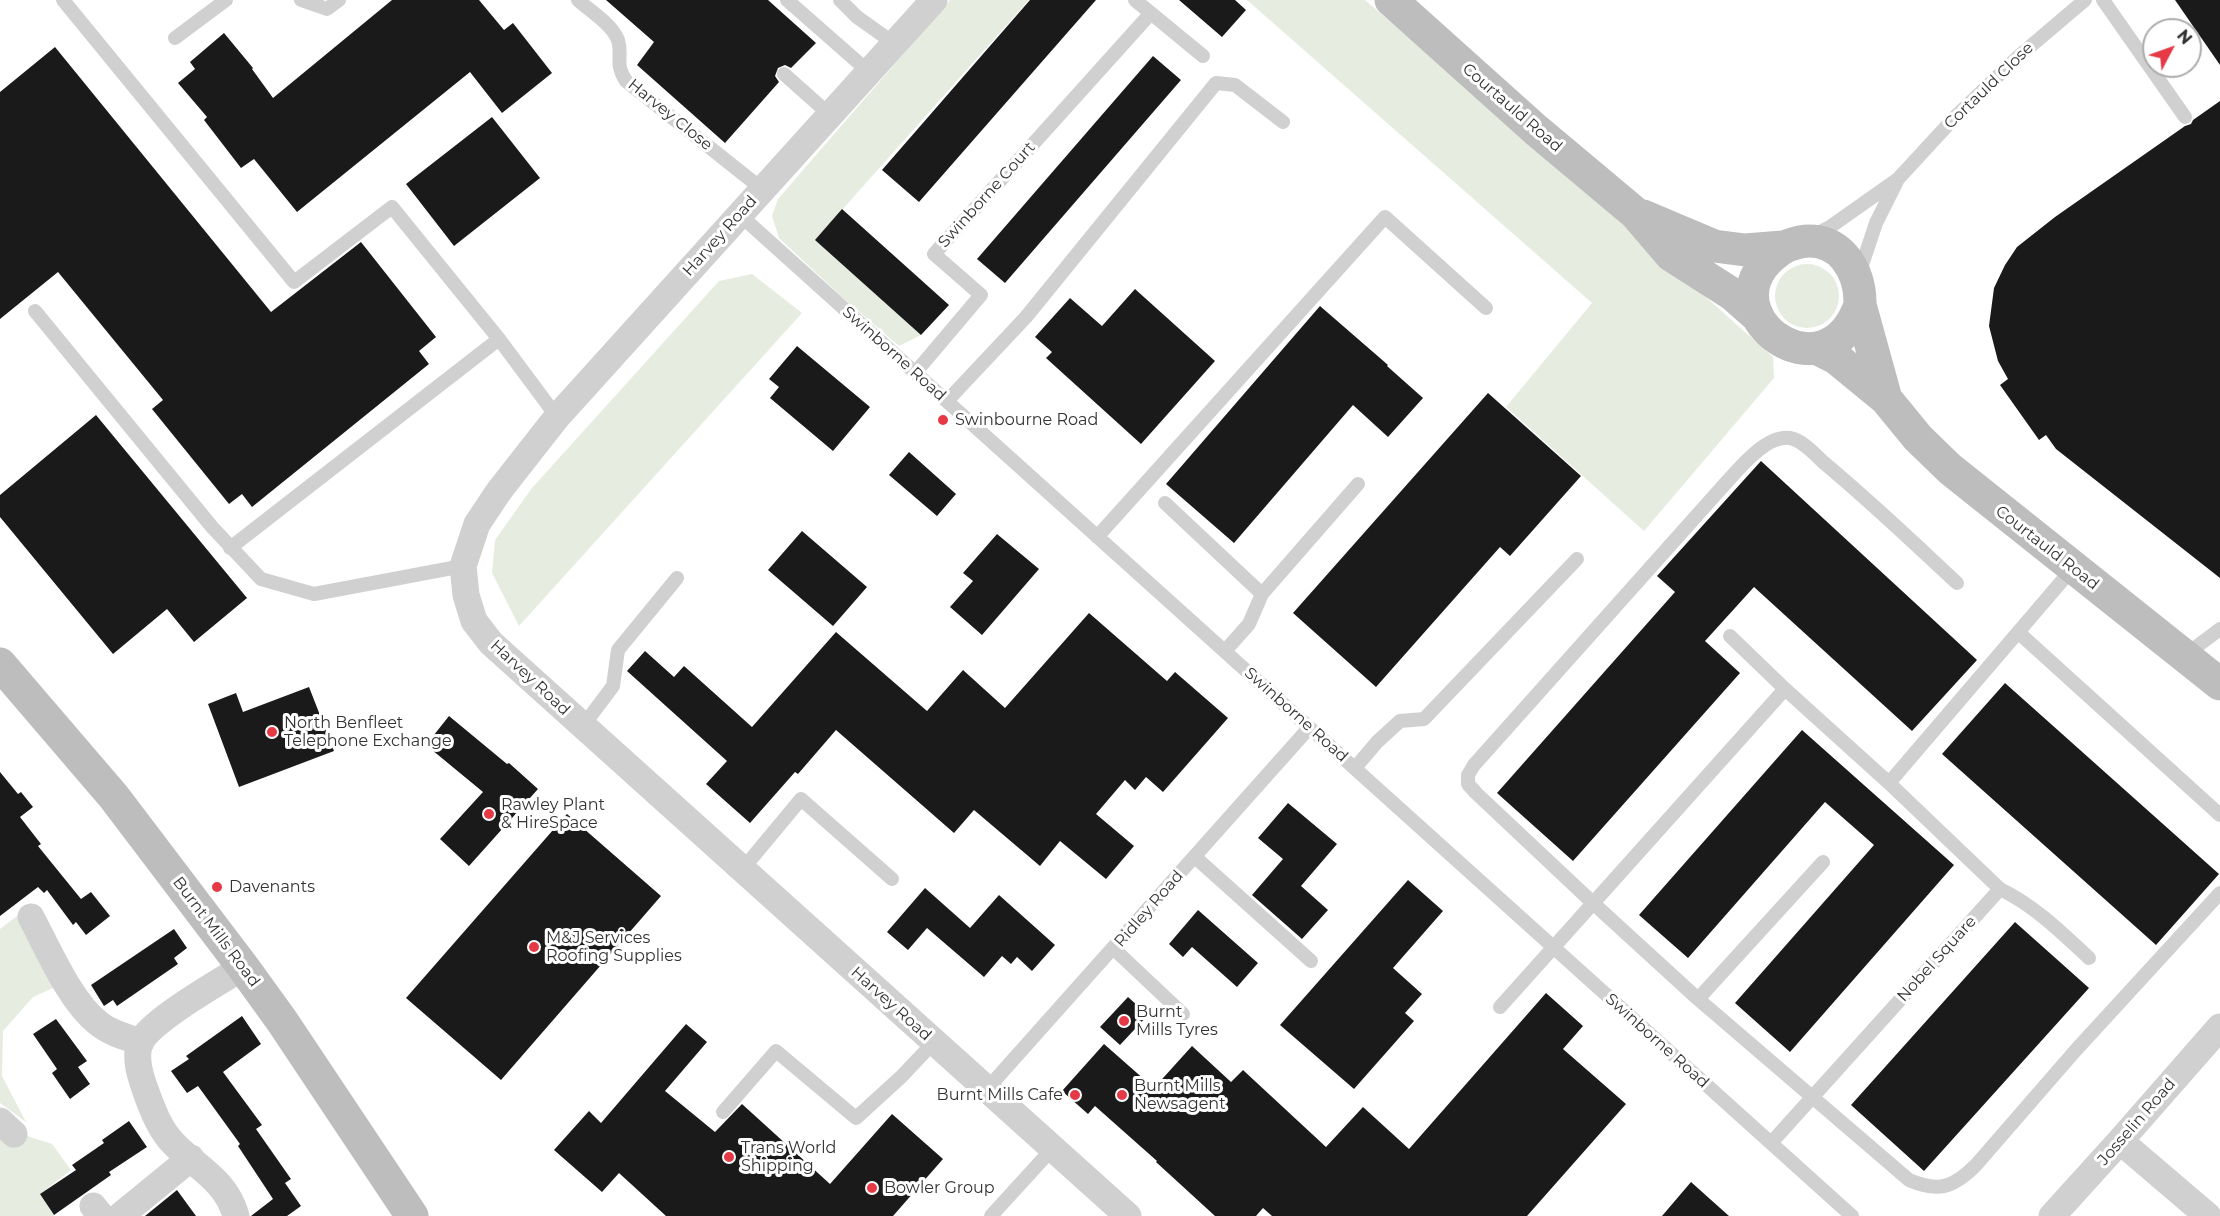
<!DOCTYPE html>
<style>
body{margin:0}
#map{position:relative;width:2220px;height:1216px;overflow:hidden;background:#fff;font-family:Montserrat,sans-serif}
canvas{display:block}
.north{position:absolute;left:2142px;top:18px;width:60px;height:60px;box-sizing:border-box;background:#fff;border:2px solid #adadad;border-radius:50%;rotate:49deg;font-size:16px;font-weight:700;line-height:24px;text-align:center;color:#333}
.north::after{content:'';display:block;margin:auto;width:21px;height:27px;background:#e63946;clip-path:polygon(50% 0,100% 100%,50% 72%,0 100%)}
</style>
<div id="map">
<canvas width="2220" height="1216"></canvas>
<div class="north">N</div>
</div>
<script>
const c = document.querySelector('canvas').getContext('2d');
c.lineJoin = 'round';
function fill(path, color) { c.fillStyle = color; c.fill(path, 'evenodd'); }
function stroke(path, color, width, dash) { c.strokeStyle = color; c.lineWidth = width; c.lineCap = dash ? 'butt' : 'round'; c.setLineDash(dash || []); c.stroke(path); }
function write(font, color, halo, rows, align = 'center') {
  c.font = font + ' Montserrat,sans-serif'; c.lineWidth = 6; c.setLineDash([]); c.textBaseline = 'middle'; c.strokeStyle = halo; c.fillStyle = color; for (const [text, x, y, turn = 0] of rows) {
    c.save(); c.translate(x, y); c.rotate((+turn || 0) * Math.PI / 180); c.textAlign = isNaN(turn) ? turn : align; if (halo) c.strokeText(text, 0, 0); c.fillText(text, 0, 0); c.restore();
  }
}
fill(new Path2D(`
 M 950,0 L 1029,0 L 816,239 L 921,335 L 899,346 L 842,297 L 779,238 L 772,216 L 778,199 Z
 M 1247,0 L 1365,0 L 1570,176 L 1773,357 L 1774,378 L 1644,531 L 1506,407 L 1592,303 Z
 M1775 296a32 32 0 1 1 64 0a32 32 0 1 1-64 0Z
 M 752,274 L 802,313 L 519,626 L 492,573 L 495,540 L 532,488 L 719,281 Z
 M 30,906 L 73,979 L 33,997 L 3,1031 L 2,1076 L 26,1122 L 0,1103 L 0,929 Z
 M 21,1134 L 52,1144 L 71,1170 L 40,1194 L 54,1216 L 0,1216 L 0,1137 Z`), '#e6ecdf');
fill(new Path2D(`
 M 392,0 L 479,0 L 504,30 L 513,23 L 552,73 L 502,113 L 470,72 L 297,212 L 254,159 L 241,168 L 204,120 L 207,117 L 178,83 L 195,69 L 190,62 L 224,33 L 253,68 L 252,69 L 273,98 Z
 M 606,0 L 768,0 L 816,43 L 791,68 L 785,65 L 778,68 L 775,76 L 779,82 L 725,143 L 637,65 L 654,42 Z
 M 1030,0 L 1096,0 L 919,202 L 882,170 Z
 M 1179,0 L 1235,0 L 1246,10 L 1222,37 Z
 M 2175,0 L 2220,0 L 2220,65 Z
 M 55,47 L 271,312 L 361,242 L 436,337 L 419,351 L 429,364 L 252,507 L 242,494 L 229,504 L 152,409 L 163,400 L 58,272 L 0,319 L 0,92 Z
 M 1153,56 L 1181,80 L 1005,283 L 977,259 Z
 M 2220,101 L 2220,578 L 2056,449 L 2046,435 L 2039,440 L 2000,385 L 2008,379 L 1998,361 L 1989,326 L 1994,288 L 2005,265 L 2017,247 L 2055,217 L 2185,126 L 2191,124 L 2193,120 Z
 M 492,117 L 540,178 L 454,246 L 406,184 Z
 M 842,209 L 949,305 L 921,335 L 815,240 Z
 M 1135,289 L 1215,361 L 1141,444 L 1046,358 L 1052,352 L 1035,337 L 1070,298 L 1102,326 Z
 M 1320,306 L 1388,365 L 1387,366 L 1423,398 L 1388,437 L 1353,405 L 1234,543 L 1166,484 Z
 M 797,346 L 870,407 L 833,451 L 770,398 L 779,387 L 769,379 Z
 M 1488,393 L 1581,476 L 1510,556 L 1500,547 L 1376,687 L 1293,613 Z
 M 96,415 L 247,598 L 194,642 L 167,609 L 113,654 L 0,517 L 0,495 Z
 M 909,452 L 956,494 L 937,516 L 889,475 Z
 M 1761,461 L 1977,660 L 1912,731 L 1754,587 L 1705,641 L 1740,673 L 1573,861 L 1497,793 L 1675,592 L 1657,576 Z
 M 802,531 L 867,587 L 833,626 L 768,570 Z
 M 997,534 L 1039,569 L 982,635 L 950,607 L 973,581 L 963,573 Z
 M 1089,613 L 1167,681 L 1175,672 L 1228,718 L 1163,792 L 1146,777 L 1135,790 L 1125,780 L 1096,814 L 1134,846 L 1106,879 L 1060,841 L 1040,866 L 974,810 L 954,833 L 836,730 L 798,774 L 795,772 L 750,823 L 706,784 L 727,761 L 627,671 L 645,651 L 674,677 L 684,666 L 752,727 L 836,632 L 927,711 L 963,670 L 1005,708 Z
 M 2005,683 L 2219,874 L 2156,945 L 1942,754 Z
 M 309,687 L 334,751 L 239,787 L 208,704 L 236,693 L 243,712 Z
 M 449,716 L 507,764 L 509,763 L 538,789 L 469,866 L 440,839 L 483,792 L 426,745 Z
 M 1802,730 L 1954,865 L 1790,1052 L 1735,1003 L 1874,845 L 1825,802 L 1688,958 L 1639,915 Z
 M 0,772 L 18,794 L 21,792 L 33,807 L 20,817 L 41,844 L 38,846 L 81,899 L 91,892 L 110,916 L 86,935 L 76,922 L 73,925 L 47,890 L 44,893 L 38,887 L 0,916 Z
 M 1288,803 L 1337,844 L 1301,886 L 1328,910 L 1302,939 L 1252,895 L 1283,859 L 1258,838 Z
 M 567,814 L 661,896 L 501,1080 L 406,998 Z
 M 1408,880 L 1443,911 L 1393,968 L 1422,994 L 1405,1013 L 1414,1021 L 1354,1089 L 1280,1025 Z
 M 925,888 L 970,928 L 999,895 L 1055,945 L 1032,971 L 1017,957 L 1011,964 L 1002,956 L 984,977 L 927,928 L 908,950 L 887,932 Z
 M 1198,910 L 1258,963 L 1237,987 L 1192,947 L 1183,957 L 1169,944 Z
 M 2015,922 L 2089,988 L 1924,1171 L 1851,1105 Z
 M 174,929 L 187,948 L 174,958 L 178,964 L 117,1006 L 113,1000 L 104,1006 L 91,985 Z
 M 1546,993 L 1583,1026 L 1563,1049 L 1626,1104 L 1527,1216 L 1272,1216 L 1263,1208 L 1256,1216 L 1215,1216 L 1156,1162 L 1157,1161 L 1095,1106 L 1088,1114 L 1062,1091 L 1104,1044 L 1154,1088 L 1192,1046 L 1231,1082 L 1243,1070 L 1326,1147 L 1363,1107 L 1409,1149 Z
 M 1128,997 L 1148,1015 L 1120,1045 L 1100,1027 Z
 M 242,1016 L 261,1044 L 223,1072 L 262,1125 L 256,1129 L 291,1179 L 285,1183 L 301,1206 L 287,1216 L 251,1216 L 273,1199 L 238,1146 L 240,1144 L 198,1086 L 187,1093 L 171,1071 L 189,1059 L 186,1056 Z
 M 56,1019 L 87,1061 L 78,1067 L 90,1084 L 70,1099 L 52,1073 L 57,1069 L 33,1034 Z
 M 686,1024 L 707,1042 L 665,1091 L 715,1132 L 742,1104 L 830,1184 L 892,1114 L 943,1159 L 893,1216 L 666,1216 L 619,1173 L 602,1192 L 554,1150 L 589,1111 L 601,1123 Z
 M 129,1121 L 147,1147 L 109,1172 L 111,1175 L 54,1215 L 40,1194 L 76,1170 L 72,1165 L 104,1143 L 102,1140 Z
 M 1691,1182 L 1729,1216 L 1662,1216 Z
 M 177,1190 L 196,1216 L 145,1216 Z`), '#1a1a1a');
stroke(new Path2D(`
 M 63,0 L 294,282 L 392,207 L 499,339 L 557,417
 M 301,0 L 327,9 L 339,0
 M 578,0 C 590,11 612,24 618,40 C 623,56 614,63 626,81 L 762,189
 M 787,0 L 869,72
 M 840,0 L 857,17 L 895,44
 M 1135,0 L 1203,56
 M 2103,0 L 2185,117
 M 175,38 L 226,0
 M 784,74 L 830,115
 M 740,215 L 1852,1216
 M 1813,236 L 1830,227 L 1898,179 L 1956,116 L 2019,56 L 2085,0
 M 1859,274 L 1876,223 L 1897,181
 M 35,311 L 212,527 L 261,579 L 314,594 L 463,566
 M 915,373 L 981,295 L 934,254 L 1151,13
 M 947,401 L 1026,317 L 1216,83 L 1235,85 L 1283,122
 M 1165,503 L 1262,594
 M 1097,537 L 1385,217 L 1486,308
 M 230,548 L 499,339
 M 2019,633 L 2220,815
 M 1730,636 L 1785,689
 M 1225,651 L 1249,624 L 1262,594 L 1358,484
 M 2184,656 L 2220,629
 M 583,726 L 613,686 L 618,650 L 677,578
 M 1355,768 L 1377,742 L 1400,721 L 1424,719 L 1577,559
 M 1889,783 L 2073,568
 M 1195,857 L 1311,961
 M 1823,862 L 1698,999 L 1593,903 L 1476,793 L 1468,784 L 1468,775 L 1474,765 L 1724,485 C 1738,470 1766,434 1790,438 C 1802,440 1815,454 1823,462 C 1869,500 1913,542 1957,583
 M 742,870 L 801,799 L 892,879
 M 2000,889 C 2035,906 2061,932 2089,958
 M 1114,949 L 1183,1014
 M 1698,999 L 1909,1180 C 1939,1193 1954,1187 1976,1165 L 2075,1051 L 2220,893
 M 1500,1007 L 1785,689 L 1889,783 L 2000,889 L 1771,1143
 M 987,1089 L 1309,728
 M 723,1112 L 776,1051 L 856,1118 L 902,1076 L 934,1042
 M 991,1216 L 1053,1148`), '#d0d0d0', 14);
stroke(new Path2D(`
 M 934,0 L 557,417 L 499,491 L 477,524 L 463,566 L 466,595 L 474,621 L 491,643 L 1128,1216
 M 31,917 C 48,949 70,1001 98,1023 C 110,1033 126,1037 141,1042
 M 0,1121 L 14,1134
 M 2120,1141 L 2208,1216
 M 93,1206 L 101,1216
 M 120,1216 L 191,1158
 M 236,1216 C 226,1180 198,1169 174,1144 C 160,1130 153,1111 146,1092 C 141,1078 134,1058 140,1043 C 151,1020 220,982 243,967
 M 2052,1216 L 2120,1141 L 2220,1027`), '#d0d0d0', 27);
stroke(new Path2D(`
 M 1391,0 L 1536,130 L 1635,213 L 1671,255 L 1732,294 L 1758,317
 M 1643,216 L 1714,246 L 1745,250 L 1783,247
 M 1860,305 C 1828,396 1720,325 1762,267 C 1772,254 1784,245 1800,242 C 1839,235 1861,270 1860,305 L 1886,399
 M 1816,348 L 1836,358 L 1886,399 L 1918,438 L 1950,469 L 2220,684
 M 0,664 L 114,797 L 243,967 L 282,1021 L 412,1216`), '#bdbdbd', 33);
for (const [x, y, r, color] of [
 [943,420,6,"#e63946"],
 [272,732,6,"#e63946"],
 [489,814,6,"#e63946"],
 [217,887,6,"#e63946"],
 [534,947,6,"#e63946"],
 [1124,1021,6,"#e63946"],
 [1075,1095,6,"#e63946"],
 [1122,1095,6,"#e63946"],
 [729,1157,6,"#e63946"],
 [872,1188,6,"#e63946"]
]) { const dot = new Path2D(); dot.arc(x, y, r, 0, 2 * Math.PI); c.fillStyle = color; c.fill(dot); stroke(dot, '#fff', 2); }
write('16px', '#333', '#fff', [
 ["Cortauld Close",1989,86,-44],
 ["Courtauld Road",1512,108,41],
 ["Harvey Close",670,115,39],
 ["Swinborne Court",987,195,-48],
 ["Harvey Road",720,236,-48],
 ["Swinborne Road",894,354,42],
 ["Courtauld Road",2047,548,38],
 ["Harvey Road",530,678,43],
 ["Swinborne Road",1296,715,42],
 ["Ridley Road",1149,909,-49],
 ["Burnt Mills Road",216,932,53],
 ["Nobel Square",1937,959,-48],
 ["Harvey Road",891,1004,42],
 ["Swinborne Road",1657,1041,42],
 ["Josselin Road",2137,1122,-49]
]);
write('16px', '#333', '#fff', [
 ["Swinbourne Road",955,420],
 ["North Benfleet",284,723],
 ["Telephone Exchange",284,741],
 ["Rawley Plant",501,805],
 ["& HireSpace",501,823],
 ["Davenants",229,887],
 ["M&J Services",546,938],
 ["Roofing Supplies",546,956],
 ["Burnt",1136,1012],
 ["Mills Tyres",1136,1030],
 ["Burnt Mills",1134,1086],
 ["Newsagent",1134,1104],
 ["Burnt Mills Cafe",1063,1095,"right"],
 ["Trans World",741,1148],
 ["Shipping",741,1166],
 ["Bowler Group",884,1188]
], 'left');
</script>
